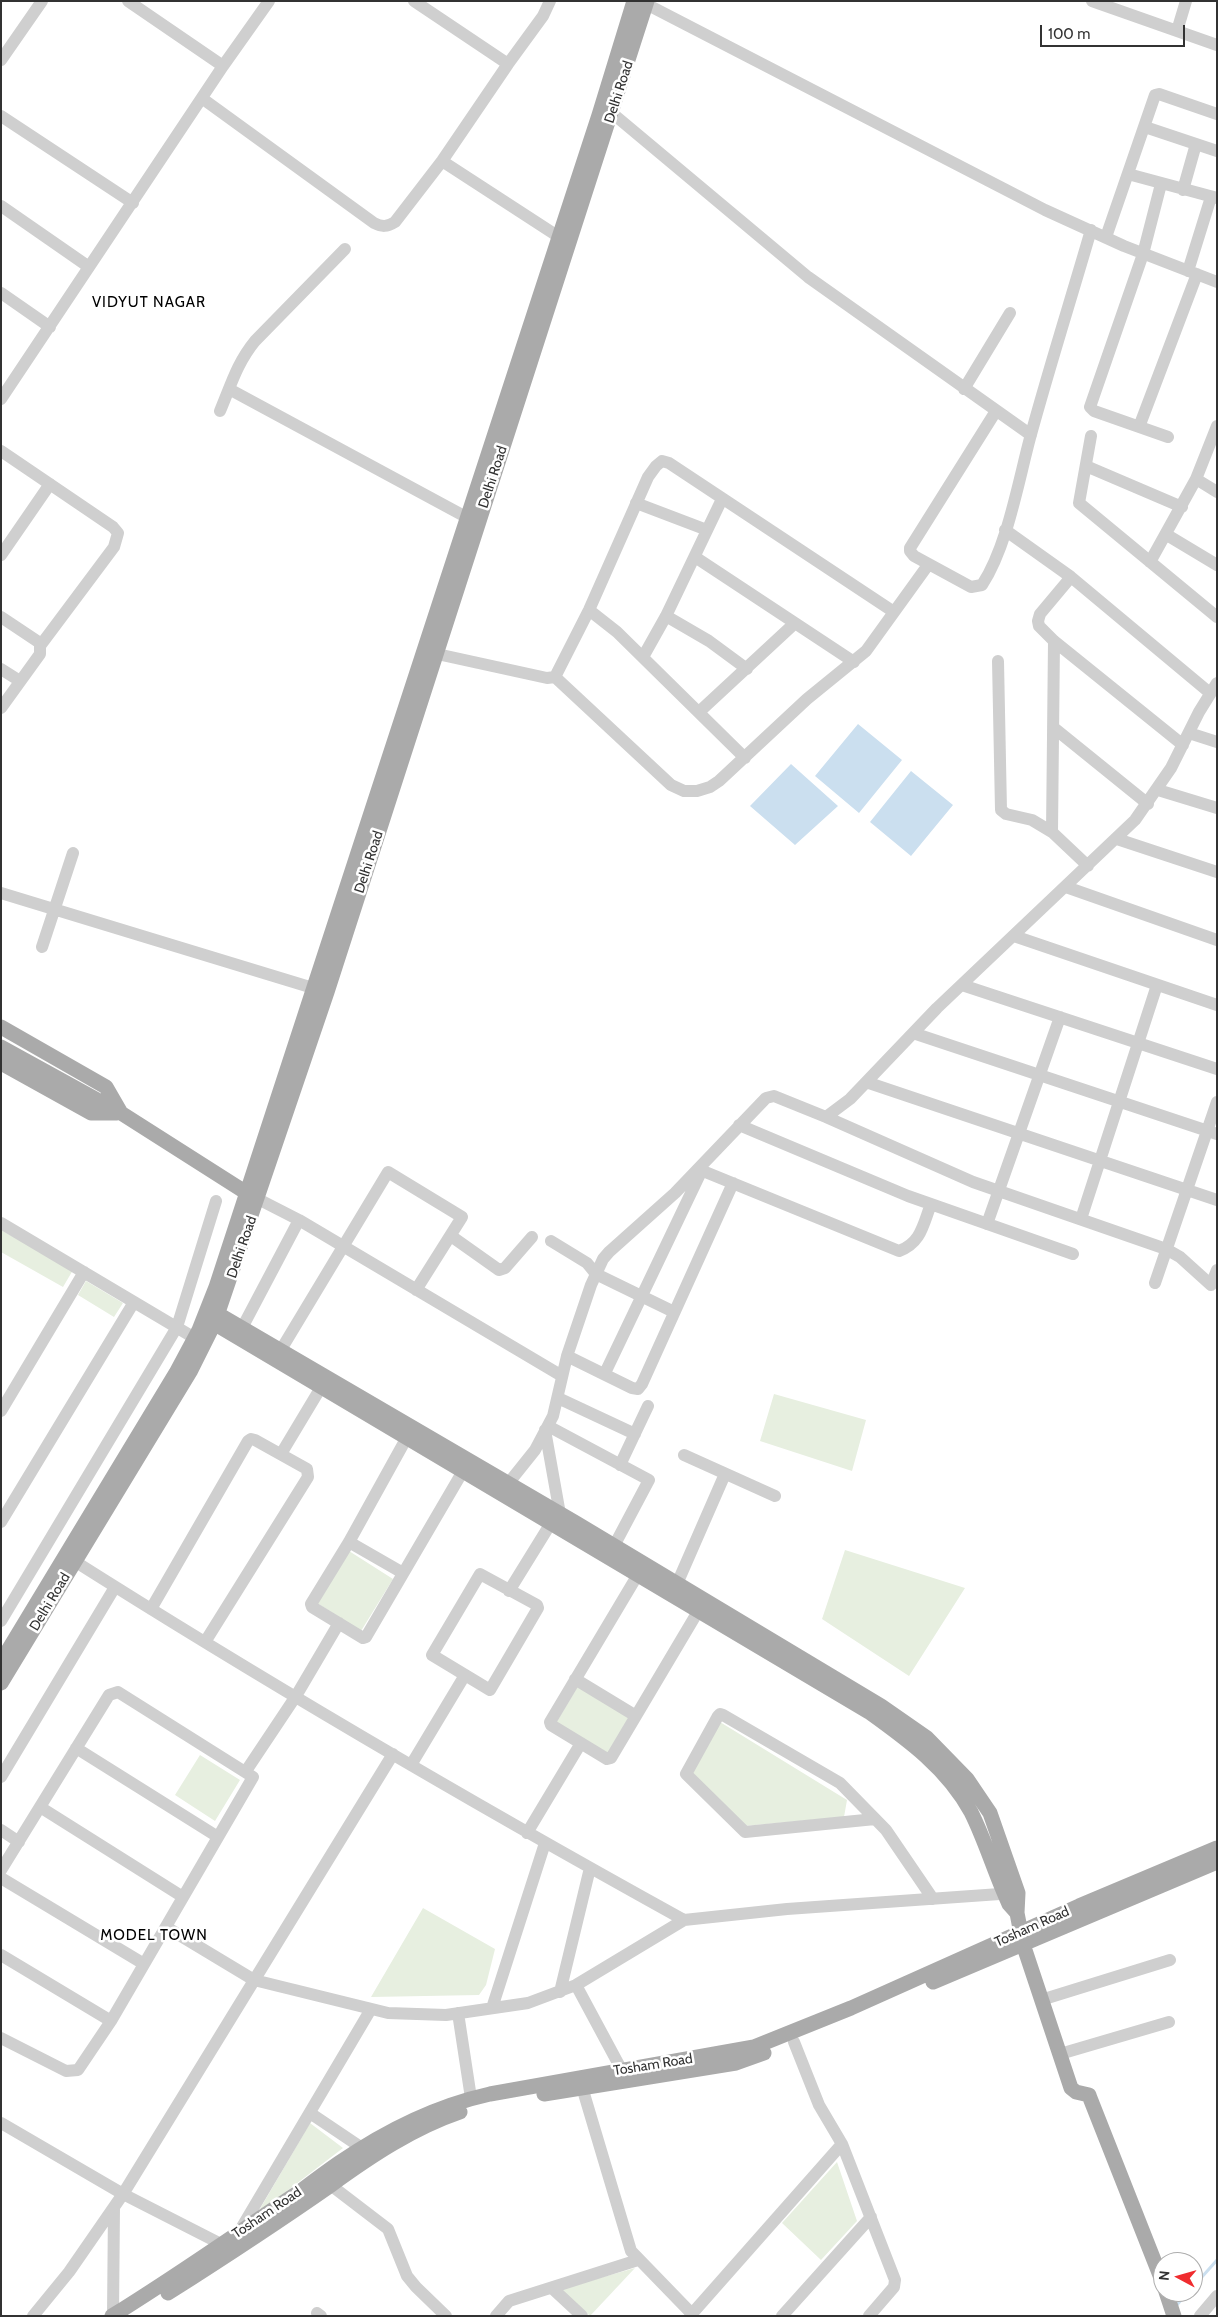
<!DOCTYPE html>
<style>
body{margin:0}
#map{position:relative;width:1218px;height:2317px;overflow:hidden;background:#fff;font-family:Cabin,sans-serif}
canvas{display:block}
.frame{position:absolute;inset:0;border:2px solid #323232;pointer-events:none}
.north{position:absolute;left:1153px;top:2252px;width:50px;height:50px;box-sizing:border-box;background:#fff;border:1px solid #adadad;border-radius:50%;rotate:276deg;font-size:14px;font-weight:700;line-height:20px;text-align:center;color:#323232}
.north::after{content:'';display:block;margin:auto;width:18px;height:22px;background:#f02c2f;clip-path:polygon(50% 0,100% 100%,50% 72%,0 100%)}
.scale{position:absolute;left:1040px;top:25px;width:145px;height:22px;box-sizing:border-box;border:2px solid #323232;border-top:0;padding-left:6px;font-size:15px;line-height:18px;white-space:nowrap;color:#323232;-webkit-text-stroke:4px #fff;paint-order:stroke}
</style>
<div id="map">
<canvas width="1218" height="2317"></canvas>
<div class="frame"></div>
<div class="north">N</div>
<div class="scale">100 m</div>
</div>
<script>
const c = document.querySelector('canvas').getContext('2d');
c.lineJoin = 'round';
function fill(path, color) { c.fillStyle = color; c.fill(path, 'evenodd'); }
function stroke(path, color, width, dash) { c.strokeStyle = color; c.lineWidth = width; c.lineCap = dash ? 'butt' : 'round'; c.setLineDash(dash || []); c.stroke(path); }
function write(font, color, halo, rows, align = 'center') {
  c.font = font + ' Cabin,sans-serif'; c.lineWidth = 5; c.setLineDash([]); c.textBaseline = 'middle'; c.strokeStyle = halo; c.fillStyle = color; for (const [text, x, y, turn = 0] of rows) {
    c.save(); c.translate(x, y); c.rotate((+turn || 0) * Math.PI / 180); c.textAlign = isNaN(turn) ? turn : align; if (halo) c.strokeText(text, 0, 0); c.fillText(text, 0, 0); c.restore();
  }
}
fill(new Path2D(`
 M 1,1230 L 73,1270 L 63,1287 L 1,1252 Z
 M 86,1281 L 123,1303 L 114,1317 L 78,1295 Z
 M 774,1394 L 866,1420 L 852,1471 L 760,1441 Z
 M 845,1550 L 965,1588 L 909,1676 L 822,1619 Z
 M 349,1551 L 393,1579 L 361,1631 L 317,1603 Z
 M 578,1686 L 629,1717 L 607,1754 L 556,1723 Z
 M 720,1722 L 847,1800 L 844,1817 L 744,1826 L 690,1773 Z
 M 200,1755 L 240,1780 L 215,1821 L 175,1795 Z
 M 423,1908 L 495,1949 L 486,1985 L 479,1995 L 371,1997 Z
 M 310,2123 L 343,2148 L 257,2214 Z
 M 837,2162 L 857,2221 L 821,2260 L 782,2223 Z
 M 635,2268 L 590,2316 L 561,2289 Z`), '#e7efe0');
fill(new Path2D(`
 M 858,724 L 902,760 L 859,813 L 815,776 Z
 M 791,764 L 838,806 L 795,845 L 750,806 Z
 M 911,771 L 953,805 L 911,856 L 870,822 Z`), '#cbdfef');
stroke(new Path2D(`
 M 1193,2287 L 1217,2260
 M 1176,2306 L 1188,2292`), '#cbdfef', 3);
stroke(new Path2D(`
 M 128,1 L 223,66 L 269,1
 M 414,1 L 508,64
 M 1092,1 L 1217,45
 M 646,4 L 1045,210 L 1124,246 L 1217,282
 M 1177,31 L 1186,1
 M 1,60 L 42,1
 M 203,99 L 374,223 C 382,227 387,227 395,222 L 442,161 L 508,64 L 543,16 L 550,1
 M 612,113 L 808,277 L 1031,435
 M 1,116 L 133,203
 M 1145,127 L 1217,151
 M 442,161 L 559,237
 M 1128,174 L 1217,198
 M 1161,184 L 1143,254 L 1090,407 L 1094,411 L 1168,437
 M 1183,190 L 1196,144
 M 1,206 L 89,267
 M 1106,237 L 1155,95 L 1159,94 L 1217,114
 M 1188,271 L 1211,197
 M 1,293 L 50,327
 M 229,389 L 466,517
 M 964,389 L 1010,313
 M 1,399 L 223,66
 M 220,411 C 231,385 237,363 255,341 L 345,249
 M 996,411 L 910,548 L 910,551 L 914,556 L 971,587 L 982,585 C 1007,547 1018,483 1030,438 C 1049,368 1071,299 1091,230
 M 1139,427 L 1197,274
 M 1091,436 L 1079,503 L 1217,617
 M 1,451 L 113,527 L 118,533 L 114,547 L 40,646
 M 1086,466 L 1182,507
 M 1196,479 L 1217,492
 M 636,503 L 707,530
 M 1005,530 L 1071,577 L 1210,693
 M 1167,535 L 1217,565
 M 1,555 L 50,484
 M 695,557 L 854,662
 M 1150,562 L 1196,479 L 1217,426
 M 1071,577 L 1040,614 L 1038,621 L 1039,626 L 1054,641 L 1183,745
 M 589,610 L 617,632 L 745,758
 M 666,616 L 709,641 L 747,669
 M 1,617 L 40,643 L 40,654 L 1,708
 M 1054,641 L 1052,832 L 1088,866
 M 428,652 L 547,678 L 555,677 L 589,610 L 648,477 L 656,466 L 662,461 L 669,463 L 894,612
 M 643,657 L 666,616 L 722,499
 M 998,661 L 1001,810 L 1006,814 L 1032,820 L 1052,832
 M 1,669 L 20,681
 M 555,677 L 671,785 L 684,791 L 697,791 L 710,787 L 719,781 L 807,699 L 866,651 L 928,565
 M 699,712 L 795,623
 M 1054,728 L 1148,804
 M 1189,733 L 1217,742
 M 1158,790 L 1217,808
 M 1117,839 L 1217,872
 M 1066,887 L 1217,940
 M 1,893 L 313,988
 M 1014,936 L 1217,1005
 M 42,947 L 73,853
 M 962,985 L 1217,1069
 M 913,1033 L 1217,1134
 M 866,1082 L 1217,1200
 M 826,1117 L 973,1182 L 1166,1249 L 1180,1257 L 1211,1285 L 1217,1270
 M 739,1125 L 908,1196 L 1073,1254
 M 698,1169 L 899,1251 C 921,1243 923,1225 931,1204
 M 258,1199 L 299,1220 L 562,1376
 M 1081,1219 L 1157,985
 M 1,1223 L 203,1343
 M 987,1224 L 1060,1017
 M 451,1236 L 499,1270 L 505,1268 L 532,1237
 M 551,1241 L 587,1263 L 596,1274 L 674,1312
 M 1155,1283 L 1217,1102
 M 242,1328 L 299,1220
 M 567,1356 L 632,1388 L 638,1389 L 642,1384 L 733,1183
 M 276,1358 L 388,1172 L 462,1217 L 416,1290
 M 605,1373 L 702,1170
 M 558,1398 L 635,1434
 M 1,1411 L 84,1272
 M 548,1426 L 649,1480 L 614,1546
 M 411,1430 L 349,1542 L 311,1604 L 312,1607 L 363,1638 L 366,1637 L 463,1471
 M 545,1430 L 560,1514
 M 281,1454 L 326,1379
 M 684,1455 L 775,1496
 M 620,1465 L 648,1406
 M 503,1490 L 535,1450 L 553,1416 L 567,1356 L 591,1285 L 603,1259 L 609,1252 L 675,1193 L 766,1098 L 774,1096 L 826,1117 L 850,1099 L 937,1008 L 1135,820 L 1171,768 L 1199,712 L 1217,683
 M 1,1522 L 134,1302
 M 349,1542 L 403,1573
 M 68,1557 C 270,1685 476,1805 684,1920
 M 643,1566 L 550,1722 L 551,1725 L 607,1759 L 611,1758 L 703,1603
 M 480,1574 L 537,1605 L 538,1608 L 490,1690 L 432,1655 Z
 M 509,1591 L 551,1523
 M 673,1593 L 725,1474
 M 151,1609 L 248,1441 L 251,1439 L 255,1440 L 307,1469 L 308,1477 L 205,1642
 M 1,1621 L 177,1327 L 216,1201
 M 575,1679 L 636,1716
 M 76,1748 L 218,1837
 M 411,1765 L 465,1675
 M 246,1771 L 296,1696 L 339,1623
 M 1,1777 L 115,1587
 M 40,1807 L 183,1897
 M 875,1819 L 745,1832 L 686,1774 L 718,1716 L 720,1714 L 723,1715 L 840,1783 L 886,1830 L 933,1899
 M 1,1830 L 19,1842
 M 527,1833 L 581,1743
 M 1,1870 L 109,1695 L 118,1692 L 253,1777 L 111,2021 L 78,2070 L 66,2071 L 1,2038
 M 1,1878 L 144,1964
 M 166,1927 L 254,1980 L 388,2013 L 446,2015 L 528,2003 L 576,1985 L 684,1920 L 787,1909 L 1014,1893
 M 1,1955 L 111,2021
 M 576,1985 L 626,2078
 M 560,1992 L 590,1868
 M 1041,2000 L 1170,1960
 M 492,2008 L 545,1843
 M 458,2013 L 471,2098
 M 794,2042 L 819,2105 L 842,2144 L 895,2280 L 894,2287 L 869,2316
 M 1060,2054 L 1169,2022
 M 582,2087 L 631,2251 L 692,2314
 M 310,2113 L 362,2148
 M 1,2123 L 123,2194 L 221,2244 L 226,2250
 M 324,2180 L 388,2229 L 407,2276 L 416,2287 L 446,2316
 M 239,2232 L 371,2009
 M 552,2288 L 582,2316
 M 317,2313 L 321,2316
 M 113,2315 L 114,2207
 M 33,2316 L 69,2272 L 123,2194 L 393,1754
 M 496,2316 L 509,2301 L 638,2260
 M 690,2316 L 842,2144
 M 782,2316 L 871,2217
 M 1200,2316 L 1217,2296`), '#cfcfcf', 12);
stroke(new Path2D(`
 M 1,1027 L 106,1087 L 121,1113
 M 1,1047 L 121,1113 L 253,1197
 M 1,1063 L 91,1113 L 117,1113
 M 211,1310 L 576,1523 L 881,1706 L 927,1738 L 967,1779 L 990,1813 L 1018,1893 L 1017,1913 L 1023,1944 L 1071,2088 L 1076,2092 L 1089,2095 L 1090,2098 L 1163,2283
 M 207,1319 L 869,1712 C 908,1740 947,1768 971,1812 C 986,1842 995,1874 1009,1904 L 1017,1913
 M 1,1662 L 176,1373 L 199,1330 L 216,1287 L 599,115 L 634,1
 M 1,1683 L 191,1370 L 214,1324 L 327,992 L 647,1
 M 933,1982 L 1217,1862
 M 544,2094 L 736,2063 L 764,2053
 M 1166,2292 L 1174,2316
 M 168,2293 C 223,2258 278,2222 331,2185 C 371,2156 413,2128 460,2112
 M 112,2316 C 177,2276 239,2232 302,2190 C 314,2181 326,2172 339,2163 C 384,2132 436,2106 490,2094 L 754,2047 L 851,2008 L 1079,1906 L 1217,1848`), '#aaa', 15);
write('14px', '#323232', '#fff', [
 ["Delhi Road",619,92,-72],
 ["Delhi Road",493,477,-72],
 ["Delhi Road",369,862,-72],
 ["Delhi Road",242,1247,-71],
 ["Delhi Road",50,1602,-59],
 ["Tosham Road",1032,1927,-24],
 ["Tosham Road",653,2065,-9],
 ["Tosham Road",267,2213,-34]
]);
c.letterSpacing = '1px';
write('15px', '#000', '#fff', [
 ["VIDYUT NAGAR",149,303],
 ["MODEL TOWN",154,1936]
]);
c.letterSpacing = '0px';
</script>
